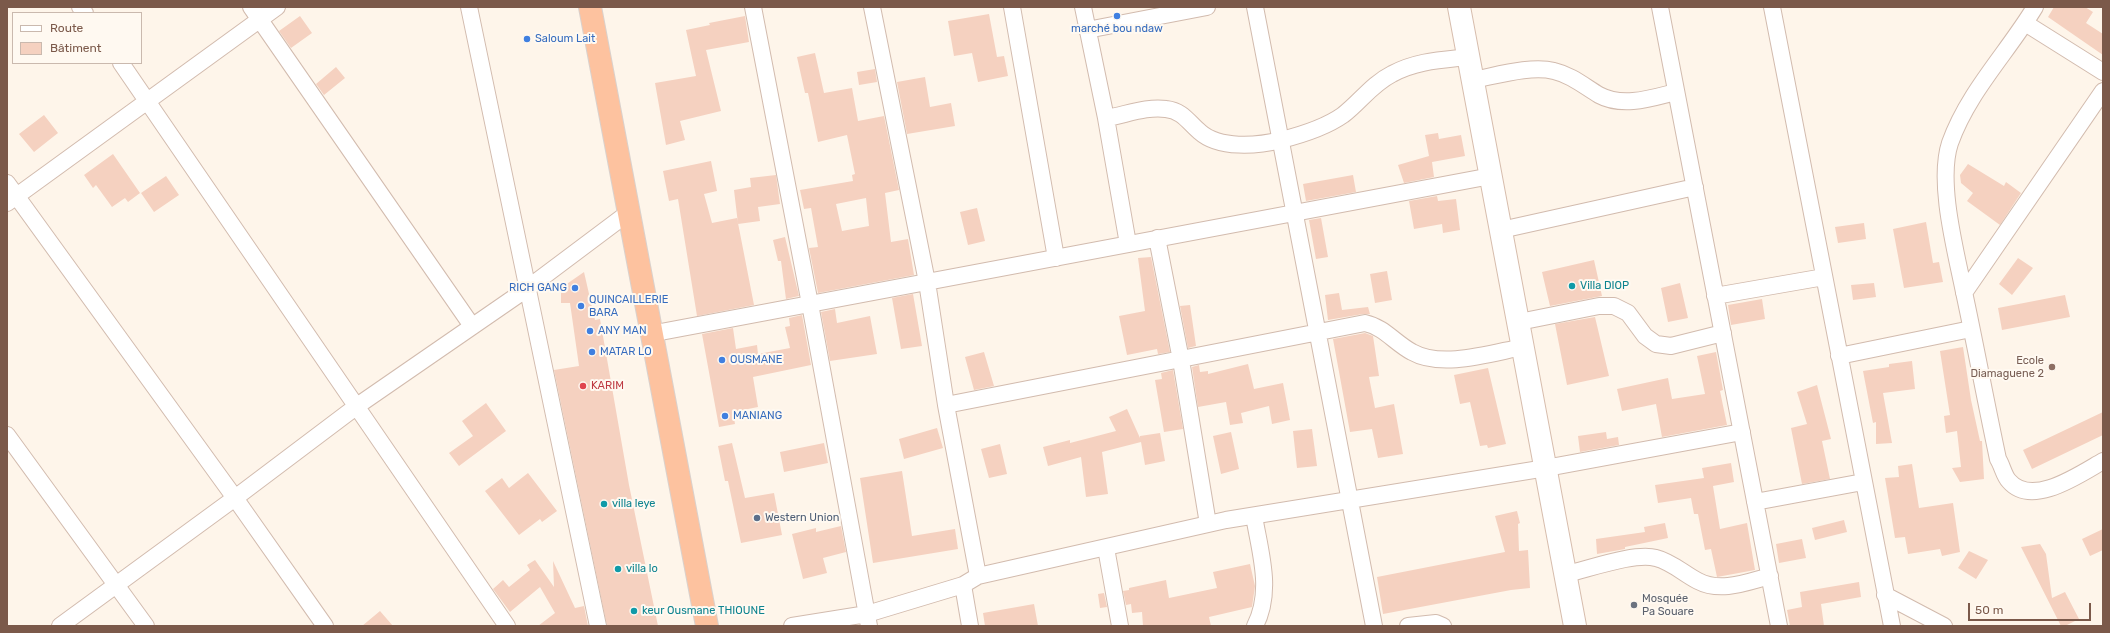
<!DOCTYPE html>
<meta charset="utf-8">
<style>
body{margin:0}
#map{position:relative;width:2110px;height:633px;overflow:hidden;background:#fef5ea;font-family:Rubik,sans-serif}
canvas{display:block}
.frame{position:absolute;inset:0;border:8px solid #7b594a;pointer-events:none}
.legend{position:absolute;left:12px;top:12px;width:130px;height:52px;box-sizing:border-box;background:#fff9f1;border:1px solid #cab9ae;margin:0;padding:5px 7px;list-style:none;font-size:12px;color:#7b594a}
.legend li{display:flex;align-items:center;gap:8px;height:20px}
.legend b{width:20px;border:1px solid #cab9ae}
.scale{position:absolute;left:1968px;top:603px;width:123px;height:18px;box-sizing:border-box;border:2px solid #7b594a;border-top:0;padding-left:5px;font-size:12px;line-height:14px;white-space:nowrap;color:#7b594a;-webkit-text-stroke:3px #fff9f1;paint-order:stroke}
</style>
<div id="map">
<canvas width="2110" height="633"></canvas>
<div class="frame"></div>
<ul class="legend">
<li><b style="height:5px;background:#fff"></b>Route</li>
<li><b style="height:11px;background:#f5d1c0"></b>Bâtiment</li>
</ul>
<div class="scale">50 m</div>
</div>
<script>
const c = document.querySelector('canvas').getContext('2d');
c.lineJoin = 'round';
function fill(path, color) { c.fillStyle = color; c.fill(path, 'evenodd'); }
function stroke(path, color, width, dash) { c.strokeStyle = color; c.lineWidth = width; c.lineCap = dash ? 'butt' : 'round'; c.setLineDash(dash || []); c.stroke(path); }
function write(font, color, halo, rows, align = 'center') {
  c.font = font + ' Rubik,sans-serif'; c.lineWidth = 4; c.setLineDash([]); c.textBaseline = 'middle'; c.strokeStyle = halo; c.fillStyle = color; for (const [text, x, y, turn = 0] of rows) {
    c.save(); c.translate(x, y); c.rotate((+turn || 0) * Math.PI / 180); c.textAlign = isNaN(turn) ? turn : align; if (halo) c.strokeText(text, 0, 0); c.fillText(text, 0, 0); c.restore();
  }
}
fill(new Path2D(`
 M 2054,7 L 2085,7 L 2093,12 L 2086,23 L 2103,34 L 2103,55 L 2048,17 Z
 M 989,14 L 997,57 L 1004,56 L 1008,76 L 978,82 L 972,53 L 954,56 L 948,21 Z
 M 300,16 L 312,33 L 291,48 L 279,31 Z
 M 745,16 L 749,42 L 706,50 L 721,111 L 680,121 L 685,140 L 666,145 L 655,83 L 696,76 L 686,30 L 710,25 L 709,23 Z
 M 815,53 L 824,93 L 852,88 L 858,121 L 884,116 L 899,190 L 885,193 L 891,242 L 908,239 L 914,275 L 818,293 L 809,248 L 818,247 L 811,208 L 804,209 L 800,190 L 853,181 L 852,175 L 855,174 L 847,135 L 818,142 L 808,93 L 805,93 L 797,57 ZM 866,198 L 869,226 L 842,231 L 836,204 Z
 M 336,67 L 345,78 L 324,95 L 316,84 Z
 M 875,69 L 877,82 L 859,85 L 857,72 Z
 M 925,77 L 930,107 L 951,103 L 955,126 L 907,134 L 897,82 Z
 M 44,115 L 58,133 L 34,152 L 19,134 Z
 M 1438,133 L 1439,139 L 1461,135 L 1465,156 L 1432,162 L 1434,177 L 1404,183 L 1398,165 L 1429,156 L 1425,135 Z
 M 113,154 L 140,193 L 128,202 L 125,198 L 112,207 L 96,185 L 93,188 L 84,175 Z
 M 711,161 L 717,191 L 704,194 L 712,223 L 737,218 L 754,305 L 697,316 L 678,199 L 669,201 L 663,171 Z
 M 1968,164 L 2004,186 L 2006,182 L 2021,193 L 2000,225 L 1967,201 L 1973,193 L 1961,183 L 1960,175 Z
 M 776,175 L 780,204 L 758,207 L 760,221 L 738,224 L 734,190 L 751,187 L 750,178 Z
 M 1353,175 L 1356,192 L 1306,201 L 1303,184 Z
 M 166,176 L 179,195 L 154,212 L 141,193 Z
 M 1437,196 L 1438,201 L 1456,199 L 1460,230 L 1443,233 L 1442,224 L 1414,229 L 1409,201 Z
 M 977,208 L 985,241 L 968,245 L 960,212 Z
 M 1321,218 L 1328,257 L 1316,259 L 1309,220 Z
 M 1926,222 L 1933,263 L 1939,262 L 1943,282 L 1904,288 L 1893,229 Z
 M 1864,223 L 1866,239 L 1838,243 L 1835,227 Z
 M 785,237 L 799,296 L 786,299 L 781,261 L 778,261 L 773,240 Z
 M 1151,257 L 1170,352 L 1158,354 L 1157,349 L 1127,355 L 1119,316 L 1145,311 L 1138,258 Z
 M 2018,258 L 2033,268 L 2012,295 L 1999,284 Z
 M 1594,260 L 1602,296 L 1550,306 L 1542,272 Z
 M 1387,271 L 1392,300 L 1375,303 L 1370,274 Z
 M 584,272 L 595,320 L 600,319 L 629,485 L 658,626 L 607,626 L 554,370 L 579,366 L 570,303 L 561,303 L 561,288 Z
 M 1680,283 L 1688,318 L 1668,322 L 1661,288 Z
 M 1874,283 L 1876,297 L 1853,300 L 1851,285 Z
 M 1339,293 L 1342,310 L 1368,307 L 1370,314 L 1363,314 L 1328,320 L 1325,295 Z
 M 913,294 L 922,346 L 901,349 L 892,298 Z
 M 2065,295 L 2070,317 L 2002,330 L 1998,308 Z
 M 1762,299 L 1765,319 L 1731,325 L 1728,305 Z
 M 1190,305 L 1196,346 L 1188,348 L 1180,306 Z
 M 835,309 L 837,323 L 870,316 L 877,354 L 830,361 L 821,312 Z
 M 802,315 L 811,365 L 753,377 L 758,407 L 733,412 L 735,424 L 719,427 L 702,334 L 733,328 L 736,349 L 757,345 L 758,354 L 790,348 L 785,327 L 790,326 L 789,318 Z
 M 1595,317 L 1609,376 L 1567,385 L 1555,324 Z
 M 1365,333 L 1373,336 L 1379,376 L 1369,377 L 1375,408 L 1394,404 L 1403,454 L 1378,458 L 1372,429 L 1350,432 L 1333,339 Z
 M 1963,347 L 1971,400 L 1980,441 L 1982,441 L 1984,479 L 1960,482 L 1952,468 L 1961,467 L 1957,431 L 1946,433 L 1944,416 L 1950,415 L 1940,351 Z
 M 984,352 L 994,386 L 974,390 L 965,357 Z
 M 1716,352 L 1723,390 L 1720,391 L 1727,425 L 1662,437 L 1656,404 L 1622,411 L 1617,389 L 1668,378 L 1672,399 L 1705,394 L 1697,356 Z
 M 1912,361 L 1915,389 L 1883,393 L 1892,443 L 1876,444 L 1876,422 L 1873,423 L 1863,371 L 1889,367 L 1889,364 Z
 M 1248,364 L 1254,389 L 1283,383 L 1290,420 L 1272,424 L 1269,406 L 1241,413 L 1243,423 L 1230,425 L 1226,402 L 1198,407 L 1192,367 L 1199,365 L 1200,372 L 1208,371 L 1208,374 Z
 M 1488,368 L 1506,444 L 1488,448 L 1487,445 L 1480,446 L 1470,402 L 1460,404 L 1454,375 Z
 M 1173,370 L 1183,429 L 1164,432 L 1155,380 L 1162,379 L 1161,373 Z
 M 1817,385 L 1831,439 L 1822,441 L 1830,479 L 1802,484 L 1791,428 L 1807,424 L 1797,392 Z
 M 486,403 L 506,431 L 459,466 L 449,453 L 473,436 L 462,421 Z
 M 1127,409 L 1140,438 L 1140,436 L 1160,433 L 1165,461 L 1145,465 L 1141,442 L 1102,452 L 1108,494 L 1086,497 L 1081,457 L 1048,466 L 1043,447 L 1070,440 L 1070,443 L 1116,431 L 1109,417 Z
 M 2103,412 L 2103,435 L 2032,469 L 2023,450 Z
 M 937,428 L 943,448 L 904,459 L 899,439 Z
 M 1312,429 L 1317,466 L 1297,468 L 1293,431 Z
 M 1231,432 L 1239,469 L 1221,474 L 1213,436 Z
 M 1606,432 L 1607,439 L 1618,437 L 1619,445 L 1580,452 L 1578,436 Z
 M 732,443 L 745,498 L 774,493 L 782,535 L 741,543 L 728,481 L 725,481 L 718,446 Z
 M 824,443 L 828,463 L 784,472 L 780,452 Z
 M 1000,444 L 1007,474 L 989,478 L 981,449 Z
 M 1731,463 L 1734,482 L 1713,486 L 1720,529 L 1747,523 L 1755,570 L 1717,577 L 1711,549 L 1705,550 L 1698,514 L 1694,514 L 1691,498 L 1658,503 L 1655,485 L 1704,478 L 1702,468 Z
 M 1912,464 L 1919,508 L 1953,503 L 1960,552 L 1942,556 L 1940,549 L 1908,554 L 1905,537 L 1895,538 L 1885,478 L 1899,477 L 1898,466 Z
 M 902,471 L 912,536 L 955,529 L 958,549 L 873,563 L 860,478 Z
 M 528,473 L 557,511 L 542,522 L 540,519 L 519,535 L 485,491 L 502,478 L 509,488 Z
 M 1517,511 L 1520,523 L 1518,524 L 1519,551 L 1528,550 L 1530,588 L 1511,590 L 1383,614 L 1377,577 L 1505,552 L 1495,516 Z
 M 1844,520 L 1847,532 L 1815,540 L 1812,528 Z
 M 1665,523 L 1668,538 L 1625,547 L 1625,549 L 1597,554 L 1596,539 L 1645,532 L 1644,527 Z
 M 841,526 L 846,552 L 823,558 L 827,573 L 803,579 L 792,534 L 816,528 L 816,532 Z
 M 2103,529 L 2103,550 L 2090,556 L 2082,539 Z
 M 1802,539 L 1806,558 L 1779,563 L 1776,544 Z
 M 2040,544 L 2046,554 L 2052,598 L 2065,592 L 2079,619 L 2065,626 L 2061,626 L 2021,547 Z
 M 1969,551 L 1988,560 L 1976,579 L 1958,568 Z
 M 535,560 L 554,587 L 553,561 L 575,608 L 584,606 L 588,626 L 538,626 L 555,613 L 540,587 L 510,612 L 493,589 L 503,580 L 509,587 L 530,570 L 527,565 Z
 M 1250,564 L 1255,586 L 1252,607 L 1209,617 L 1211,626 L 1143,626 L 1142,612 L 1132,613 L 1131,604 L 1126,605 L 1123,591 L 1129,590 L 1129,588 L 1166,580 L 1169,598 L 1217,588 L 1213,572 Z
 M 1859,582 L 1861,597 L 1821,604 L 1824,626 L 1790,626 L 1787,610 L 1802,607 L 1800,592 Z
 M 1104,593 L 1107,607 L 1100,608 L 1098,594 Z
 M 1034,604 L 1038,626 L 985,626 L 983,613 Z
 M 380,611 L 393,626 L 362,626 Z`), '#f5d1c0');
const minor = new Path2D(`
 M 80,7 L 85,13
 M 251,7 L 472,326
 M 469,7 L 598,626
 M 753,7 L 810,304 L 869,626
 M 872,7 L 927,282 L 946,405 L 978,576
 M 1012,7 L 1056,258
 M 1083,7 L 1106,118 L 1128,244
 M 1255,7 L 1374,626
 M 1660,7 L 1779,626
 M 1772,7 L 1892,626
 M 2035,7 C 2008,52 1968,92 1950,143 C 1937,182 1956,252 1964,292 C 1976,348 1986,403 1998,459 C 2002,465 2004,476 2009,481 C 2032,508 2080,474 2103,461
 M 2025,23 L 2103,72
 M 1087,30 L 1207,7
 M 121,63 L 507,626
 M 1472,80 C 1495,76 1531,65 1554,71 C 1571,75 1584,86 1599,95 C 1623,108 1652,98 1676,92
 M 1106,118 C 1125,115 1147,106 1166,109 C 1183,111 1188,122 1200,132 C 1219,149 1257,146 1281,140 C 1301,135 1326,127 1343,115 C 1360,102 1372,84 1392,74 C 1416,61 1441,60 1468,57
 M 7,183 L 235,498 L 325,626
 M 7,203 L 277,7
 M 1501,230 L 1695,187
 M 1157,238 L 1181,360 L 1208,524
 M 1964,293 L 2103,91
 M 1715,296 L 1824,277
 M 1519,322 L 1599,306 L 1614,306 L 1628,313 L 1645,336 L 1656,344 L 1671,346 L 1723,333
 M 650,334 L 1491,176
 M 1839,356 L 1971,329
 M 946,405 L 1365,323 C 1384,327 1395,343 1412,352 C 1442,369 1491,353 1523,347
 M 7,435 L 146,626
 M 1755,502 L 1863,482
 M 1254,516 C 1260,552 1273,591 1255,626
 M 1106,548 L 1120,626
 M 1566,574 C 1589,569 1635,552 1656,558 C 1672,562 1684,574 1698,581 C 1721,593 1747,582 1770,576
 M 963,585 L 970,626
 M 1885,595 L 1944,626
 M 60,626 L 235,498 L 357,406 L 528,288 L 628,213
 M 792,626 L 867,614 L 963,585 L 978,576 L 1226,520 L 1546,468 L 1742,432
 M 1408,626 L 1436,623 L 1443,626`);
const secondary = new Path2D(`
 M 1459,7 L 1575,626`);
const trunk = new Path2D(`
 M 590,7 L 707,626`);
stroke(minor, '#d2bbae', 18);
stroke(secondary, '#d7bdad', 24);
stroke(trunk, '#dad1cc', 24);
stroke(minor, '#fff', 16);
stroke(secondary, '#fff', 22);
stroke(trunk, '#fdc29f', 22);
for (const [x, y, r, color] of [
 [1117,16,4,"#3f7fe0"],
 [527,39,4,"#3f7fe0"],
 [1572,286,4,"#0f9aa8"],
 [575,288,4,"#3f7fe0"],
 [581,306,4,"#3f7fe0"],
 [590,331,4,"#3f7fe0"],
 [592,352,4,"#3f7fe0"],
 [722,360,4,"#3f7fe0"],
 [2052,367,4,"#8d6e63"],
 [583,386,4,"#e0444e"],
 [725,416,4,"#3f7fe0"],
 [604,504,4,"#0f9aa8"],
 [757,518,4,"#5c6f8a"],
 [618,569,4,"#0f9aa8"],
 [1634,605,4,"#6b7280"],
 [634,611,4,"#0f9aa8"]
]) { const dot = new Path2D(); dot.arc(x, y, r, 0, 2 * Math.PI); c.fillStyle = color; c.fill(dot); stroke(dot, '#fff9f1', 1.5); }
write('11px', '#366cbe', '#fff9f1', [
 ["marché bou ndaw",1117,29,"center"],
 ["Saloum Lait",535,39],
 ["RICH GANG",567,288,"right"],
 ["QUINCAILLERIE",589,300],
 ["BARA",589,313],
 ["ANY MAN",598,331],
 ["MATAR LO",600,352],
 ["OUSMANE",730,360],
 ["MANIANG",733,416]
], 'left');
write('11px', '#0d838f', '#fff9f1', [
 ["Villa DIOP",1580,286],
 ["villa leye",612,504],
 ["villa lo",626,569],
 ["keur Ousmane THIOUNE",642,611]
], 'left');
write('11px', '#785e54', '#fff9f1', [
 ["Ecole",2044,361],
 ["Diamaguene 2",2044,374]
], 'right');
write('11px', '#be3a42', '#fff9f1', [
 ["KARIM",591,386]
], 'left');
write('11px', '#4e5e75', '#fff9f1', [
 ["Western Union",765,518]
], 'left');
write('11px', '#5b616d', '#fff9f1', [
 ["Mosquée",1642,599],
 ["Pa Souare",1642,612]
], 'left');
</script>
